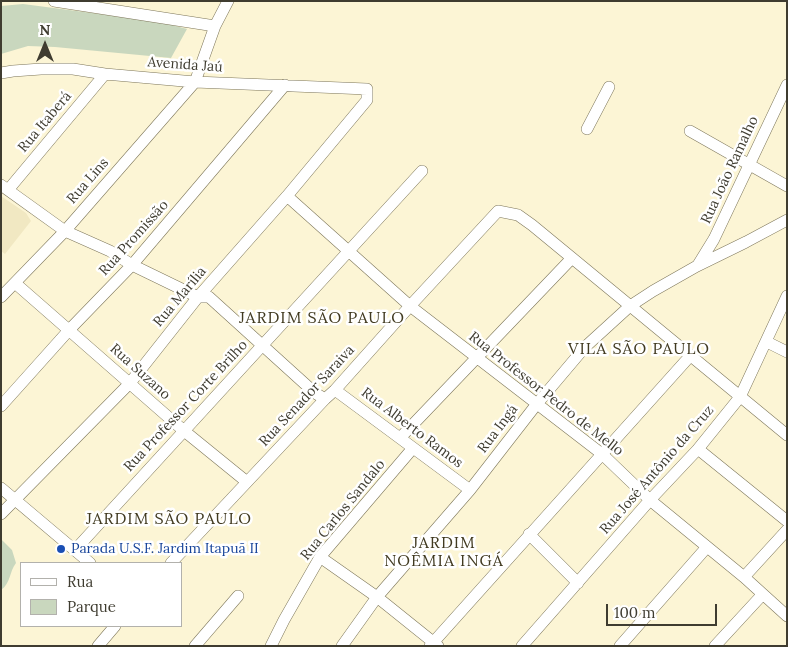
<!DOCTYPE html>
<meta charset="utf-8">
<style>
body{margin:0}
#map{position:relative;width:788px;height:647px;overflow:hidden;background:#fcf5d5;font-family:Lora,serif}
canvas{display:block}
.frame{position:absolute;inset:0;border:2px solid #3f3c30;pointer-events:none}
.legend{position:absolute;left:20px;top:562px;width:162px;height:65px;box-sizing:border-box;background:#fff;border:1px solid #b2b1ac;margin:0;padding:6px 9px;list-style:none;font-size:15px;color:#3f3c30}
.legend li{display:flex;align-items:center;gap:10px;height:25px}
.legend b{width:25px;border:1px solid #b2b1ac}
.north{position:absolute;left:20px;top:20px;width:50px;height:50px;-webkit-text-stroke:4px #fff;paint-order:stroke;rotate:0deg;font-size:14px;font-weight:700;line-height:20px;text-align:center;color:#3f3c30}
.north::after{content:'';display:block;margin:auto;width:18px;height:22px;background:#3f3c30;clip-path:polygon(50% 0,100% 100%,50% 72%,0 100%)}
.scale{position:absolute;left:606px;top:604px;width:111px;height:22px;box-sizing:border-box;border:2px solid #3f3c30;border-top:0;padding-left:6px;font-size:15px;line-height:18px;white-space:nowrap;color:#3f3c30;-webkit-text-stroke:4px #fff;paint-order:stroke}
</style>
<div id="map">
<canvas width="788" height="647"></canvas>
<div class="frame"></div>
<ul class="legend">
<li><b style="height:6px;background:#fff"></b>Rua</li>
<li><b style="height:14px;background:#c9d7be"></b>Parque</li>
</ul>
<div class="north">N</div>
<div class="scale">100 m</div>
</div>
<script>
const c = document.querySelector('canvas').getContext('2d');
c.lineJoin = 'round';
function fill(path, color) { c.fillStyle = color; c.fill(path, 'evenodd'); }
function stroke(path, color, width, dash) { c.strokeStyle = color; c.lineWidth = width; c.lineCap = dash ? 'butt' : 'round'; c.setLineDash(dash || []); c.stroke(path); }
function write(font, color, halo, rows, align = 'center') {
  c.font = font + ' Lora,serif'; c.lineWidth = 5; c.setLineDash([]); c.textBaseline = 'middle'; c.strokeStyle = halo; c.fillStyle = color; for (const [text, x, y, turn = 0] of rows) {
    c.save(); c.translate(x, y); c.rotate((+turn || 0) * Math.PI / 180); c.textAlign = isNaN(turn) ? turn : align; if (halo) c.strokeText(text, 0, 0); c.fillText(text, 0, 0); c.restore();
  }
}
fill(new Path2D(`
 M 1,196 L 26,213 L 31,221 L 5,254 L 1,251 Z`), '#f1e8c2');
fill(new Path2D(`
 M 23,4 L 161,22 L 187,29 L 171,58 L 55,47 L 28,46 L 1,54 L 1,6 Z
 M 1,539 L 12,550 L 16,563 C 9,572 11,583 1,590 Z`), '#c9d7be');
const minor = new Path2D(`
 M 54,1 L 215,26
 M 1,73 L 13,71 L 41,69 L 73,69 L 105,74 L 195,82 L 367,89 L 367,100 L 287,196 L 198,297 L 130,383 L 1,514
 M 587,129 L 609,87
 M 690,131 L 787,186
 M 1,185 L 65,231 L 110,251 L 132,265 L 198,297 L 209,297 L 315,393 L 325,399
 M 8,190 L 105,74
 M 287,196 L 410,306 L 602,454 L 650,500 L 744,577 L 787,616
 M 698,265 L 714,239 L 787,85
 M 15,283 L 183,430 L 247,482
 M 1,297 L 65,231 L 195,82 L 215,26 L 228,1
 M 767,342 L 787,352
 M 335,390 L 470,490
 M 1,406 L 70,329 L 132,265 L 285,85
 M 400,438 L 572,258
 M 698,449 L 787,521
 M 1,488 L 90,563
 M 529,534 L 578,583
 M 75,550 L 422,171
 M 320,557 L 377,597 L 438,646
 M 171,563 L 325,399 L 335,390 L 410,306 L 498,211 L 518,215 L 532,225 L 787,435
 M 744,577 L 787,530
 M 98,646 L 115,626
 M 195,646 L 238,596
 M 271,646 L 284,620 L 320,557 L 413,448
 M 342,646 L 377,597 L 470,490 L 536,405 L 585,347 L 630,306 L 653,291 L 697,266 L 746,242 L 787,220
 M 430,646 L 691,355
 M 522,646 L 650,500 L 698,449 L 740,397 L 787,296
 M 620,646 L 707,547
 M 715,646 L 762,595`);
stroke(minor, '#7d765a', 12);
stroke(minor, '#fff', 11);
for (const [x, y, r, color] of [
 [61,549,5,"#1a4fb4"]
]) { const dot = new Path2D(); dot.arc(x, y, r, 0, 2 * Math.PI); c.fillStyle = color; c.fill(dot); stroke(dot, '#fff', 2); }
write('14px', '#3f3c30', '#fff', [
 ["Avenida Jaú",185,65,4],
 ["Rua Itaberá",45,122,-50],
 ["Rua João Ramalho",730,170,-65],
 ["Rua Lins",88,181,-49],
 ["Rua Promissão",134,238,-48],
 ["Rua Marília",180,297,-50],
 ["Rua Suzano",140,372,42],
 ["Rua Professor Pedro de Mello",546,394,38],
 ["Rua Senador Saraiva",307,396,-47],
 ["Rua Professor Corte Brilho",186,406,-47],
 ["Rua Alberto Ramos",412,428,37],
 ["Rua Ingá",498,429,-53],
 ["Rua José Antônio da Cruz",657,470,-49],
 ["Rua Carlos Sandalo",343,510,-51]
]);
write('14px', '#164399', '#fff', [
 ["Parada U.S.F. Jardim Itapuã II",71,549]
], 'left');
c.letterSpacing = '1px';
write('16px', '#413a20', '#fff', [
 ["JARDIM SÃO PAULO",322,318],
 ["VILA SÃO PAULO",639,349],
 ["JARDIM SÃO PAULO",169,519],
 ["JARDIM",444,543],
 ["NOÊMIA INGÁ",444,561]
]);
c.letterSpacing = '0px';
</script>
